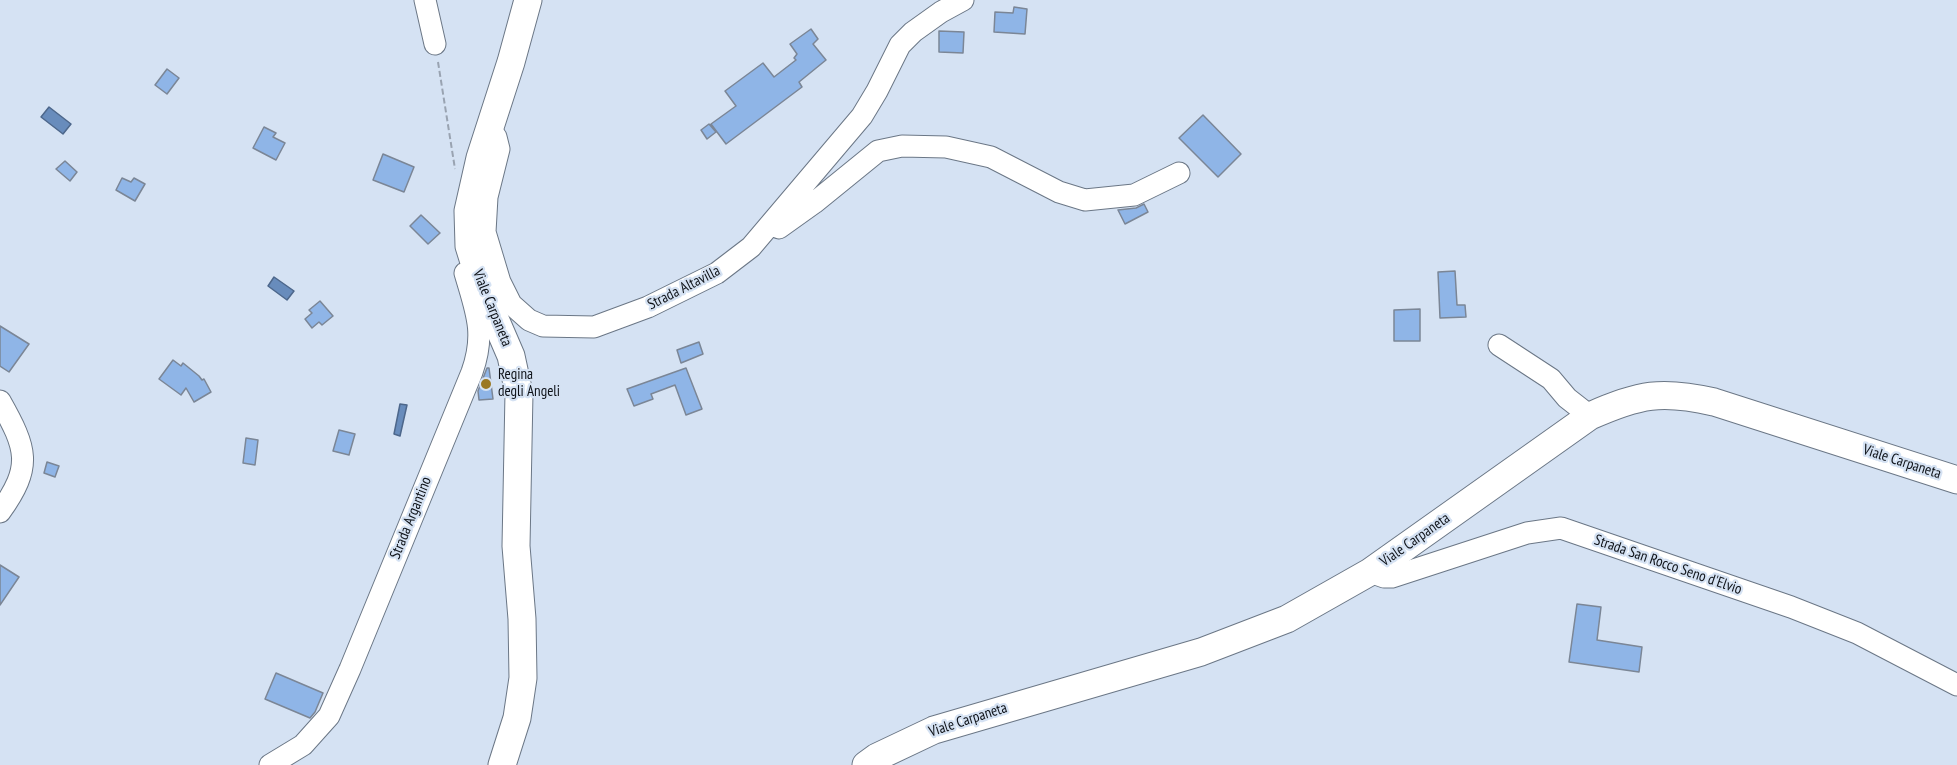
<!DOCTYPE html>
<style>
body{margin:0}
canvas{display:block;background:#d5e2f3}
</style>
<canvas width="1957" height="765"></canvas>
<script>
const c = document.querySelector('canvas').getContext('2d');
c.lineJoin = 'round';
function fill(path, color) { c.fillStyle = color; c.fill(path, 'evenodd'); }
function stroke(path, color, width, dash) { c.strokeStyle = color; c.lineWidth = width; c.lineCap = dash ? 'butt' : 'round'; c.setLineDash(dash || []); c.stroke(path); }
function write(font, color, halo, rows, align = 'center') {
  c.font = font + ' "PT Sans Narrow",sans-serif'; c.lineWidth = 4.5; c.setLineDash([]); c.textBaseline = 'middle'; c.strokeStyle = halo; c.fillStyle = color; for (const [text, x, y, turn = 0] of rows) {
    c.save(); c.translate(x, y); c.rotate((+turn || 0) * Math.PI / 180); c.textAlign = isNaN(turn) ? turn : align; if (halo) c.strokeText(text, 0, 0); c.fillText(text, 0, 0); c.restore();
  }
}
const water = new Path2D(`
 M 49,107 L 71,124 L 63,134 L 41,117 Z
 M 274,277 L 294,291 L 287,300 L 268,286 Z
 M 400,404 L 407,405 L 400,436 L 394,434 Z`);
fill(water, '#688cbc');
stroke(water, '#4d678b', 1.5);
const building = new Path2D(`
 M 1014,7 L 1027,9 L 1025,34 L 994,32 L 995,12 L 1013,13 Z
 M 811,29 L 818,39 L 813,44 L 826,60 L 799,82 L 802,87 L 726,144 L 711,124 L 736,106 L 725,91 L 763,63 L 774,77 L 796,60 L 794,58 L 797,54 L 790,44 Z
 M 939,31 L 964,32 L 963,53 L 939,52 Z
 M 167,69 L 179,78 L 167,94 L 155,85 Z
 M 1203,115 L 1241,154 L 1218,177 L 1179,138 Z
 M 709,124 L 716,132 L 707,139 L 701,130 Z
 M 264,127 L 276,133 L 273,137 L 285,143 L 276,160 L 253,148 Z
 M 383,154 L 414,167 L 404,192 L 373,180 Z
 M 65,161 L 77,172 L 70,181 L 56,169 Z
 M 122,178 L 131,182 L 134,178 L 145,184 L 135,201 L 116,190 Z
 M 1144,204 L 1148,212 L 1125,224 L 1118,210 L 1136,208 Z
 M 421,215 L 440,233 L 428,244 L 410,226 Z
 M 1455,271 L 1457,305 L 1465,305 L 1466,317 L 1440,318 L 1438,272 Z
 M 320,301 L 333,316 L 322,325 L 319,322 L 312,328 L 305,319 L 312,313 L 309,310 Z
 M 1420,309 L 1420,341 L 1394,341 L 1394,310 Z
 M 0,326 L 29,344 L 9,372 L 0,366 Z
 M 699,342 L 703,354 L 681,363 L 677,350 Z
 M 173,360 L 181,366 L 183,363 L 199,376 L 202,380 L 204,379 L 211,392 L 194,402 L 186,388 L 181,395 L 159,379 Z
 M 487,368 L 489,368 L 493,399 L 479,400 L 478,391 Z
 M 686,368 L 702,409 L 686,415 L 675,385 L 651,394 L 653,399 L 634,406 L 627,389 Z
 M 339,430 L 355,434 L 349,455 L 333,451 Z
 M 246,438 L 258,440 L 255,465 L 243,463 Z
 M 47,462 L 59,466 L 55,477 L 44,473 Z
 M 0,565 L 19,577 L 0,605 Z
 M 1577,604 L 1601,607 L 1597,640 L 1642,647 L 1639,672 L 1569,662 Z
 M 276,673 L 323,693 L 315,712 L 310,718 L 265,699 Z`);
fill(building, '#8fb5e7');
stroke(building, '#7b8696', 1.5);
const minor = new Path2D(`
 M 425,0 L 435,44
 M 489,129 L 496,137 L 499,149 L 487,197 L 485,232 L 500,282 L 511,304 L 529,320 L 543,326 L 594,327 L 648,307 L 717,273 L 751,247 L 862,116 L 877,91 L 900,45 L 913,32 L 941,12 L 963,0
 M 779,228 L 814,203 L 878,151 L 902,146 L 946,147 L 991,157 L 1059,192 L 1085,200 L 1134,195 L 1179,173
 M 1499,345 L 1551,379 L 1567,398 L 1590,416
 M 0,401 C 27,449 33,466 0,512
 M 1370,572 L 1384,577 L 1392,577 L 1527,533 L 1561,528 L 1791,607 L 1857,633 L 1957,685
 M 270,765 L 303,745 L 329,716 L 350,669 L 472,372 C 486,333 476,311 465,273`);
const major = new Path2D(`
 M 502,765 L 517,718 L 523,678 L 522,619 L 516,546 L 519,393 L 511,356 L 483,291 L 469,246 L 468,211 L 480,158 L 511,62 L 528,0
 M 866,765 L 877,757 L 934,730 L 1201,652 L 1287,619 L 1370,572 L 1590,416 C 1639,394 1662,390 1714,402 L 1957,480`);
stroke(minor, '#6b7786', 23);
stroke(major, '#6b7786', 29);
stroke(new Path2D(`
 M 438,62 L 455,169`), '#99a3b1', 2, [6, 3]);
stroke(minor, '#fff', 21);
stroke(major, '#fff', 27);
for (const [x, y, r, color] of [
 [486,384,6,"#9a7823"]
]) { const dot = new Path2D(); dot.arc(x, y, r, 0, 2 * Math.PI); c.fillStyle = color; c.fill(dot); stroke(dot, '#d5e2f3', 2); }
write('15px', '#0e1218', '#d5e2f3', [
 ["Strada Altavilla",684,288,-27],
 ["Viale Carpaneta",492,308,68],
 ["Viale Carpaneta",1902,462,18],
 ["Strada Argantino",411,518,-68],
 ["Viale Carpaneta",1415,540,-35],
 ["Strada San Rocco Seno d'Elvio",1668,565,19],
 ["Viale Carpaneta",968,720,-18]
]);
write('15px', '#0e1218', '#d5e2f3', [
 ["Regina",498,375],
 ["degli Angeli",498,392]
], 'left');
</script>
